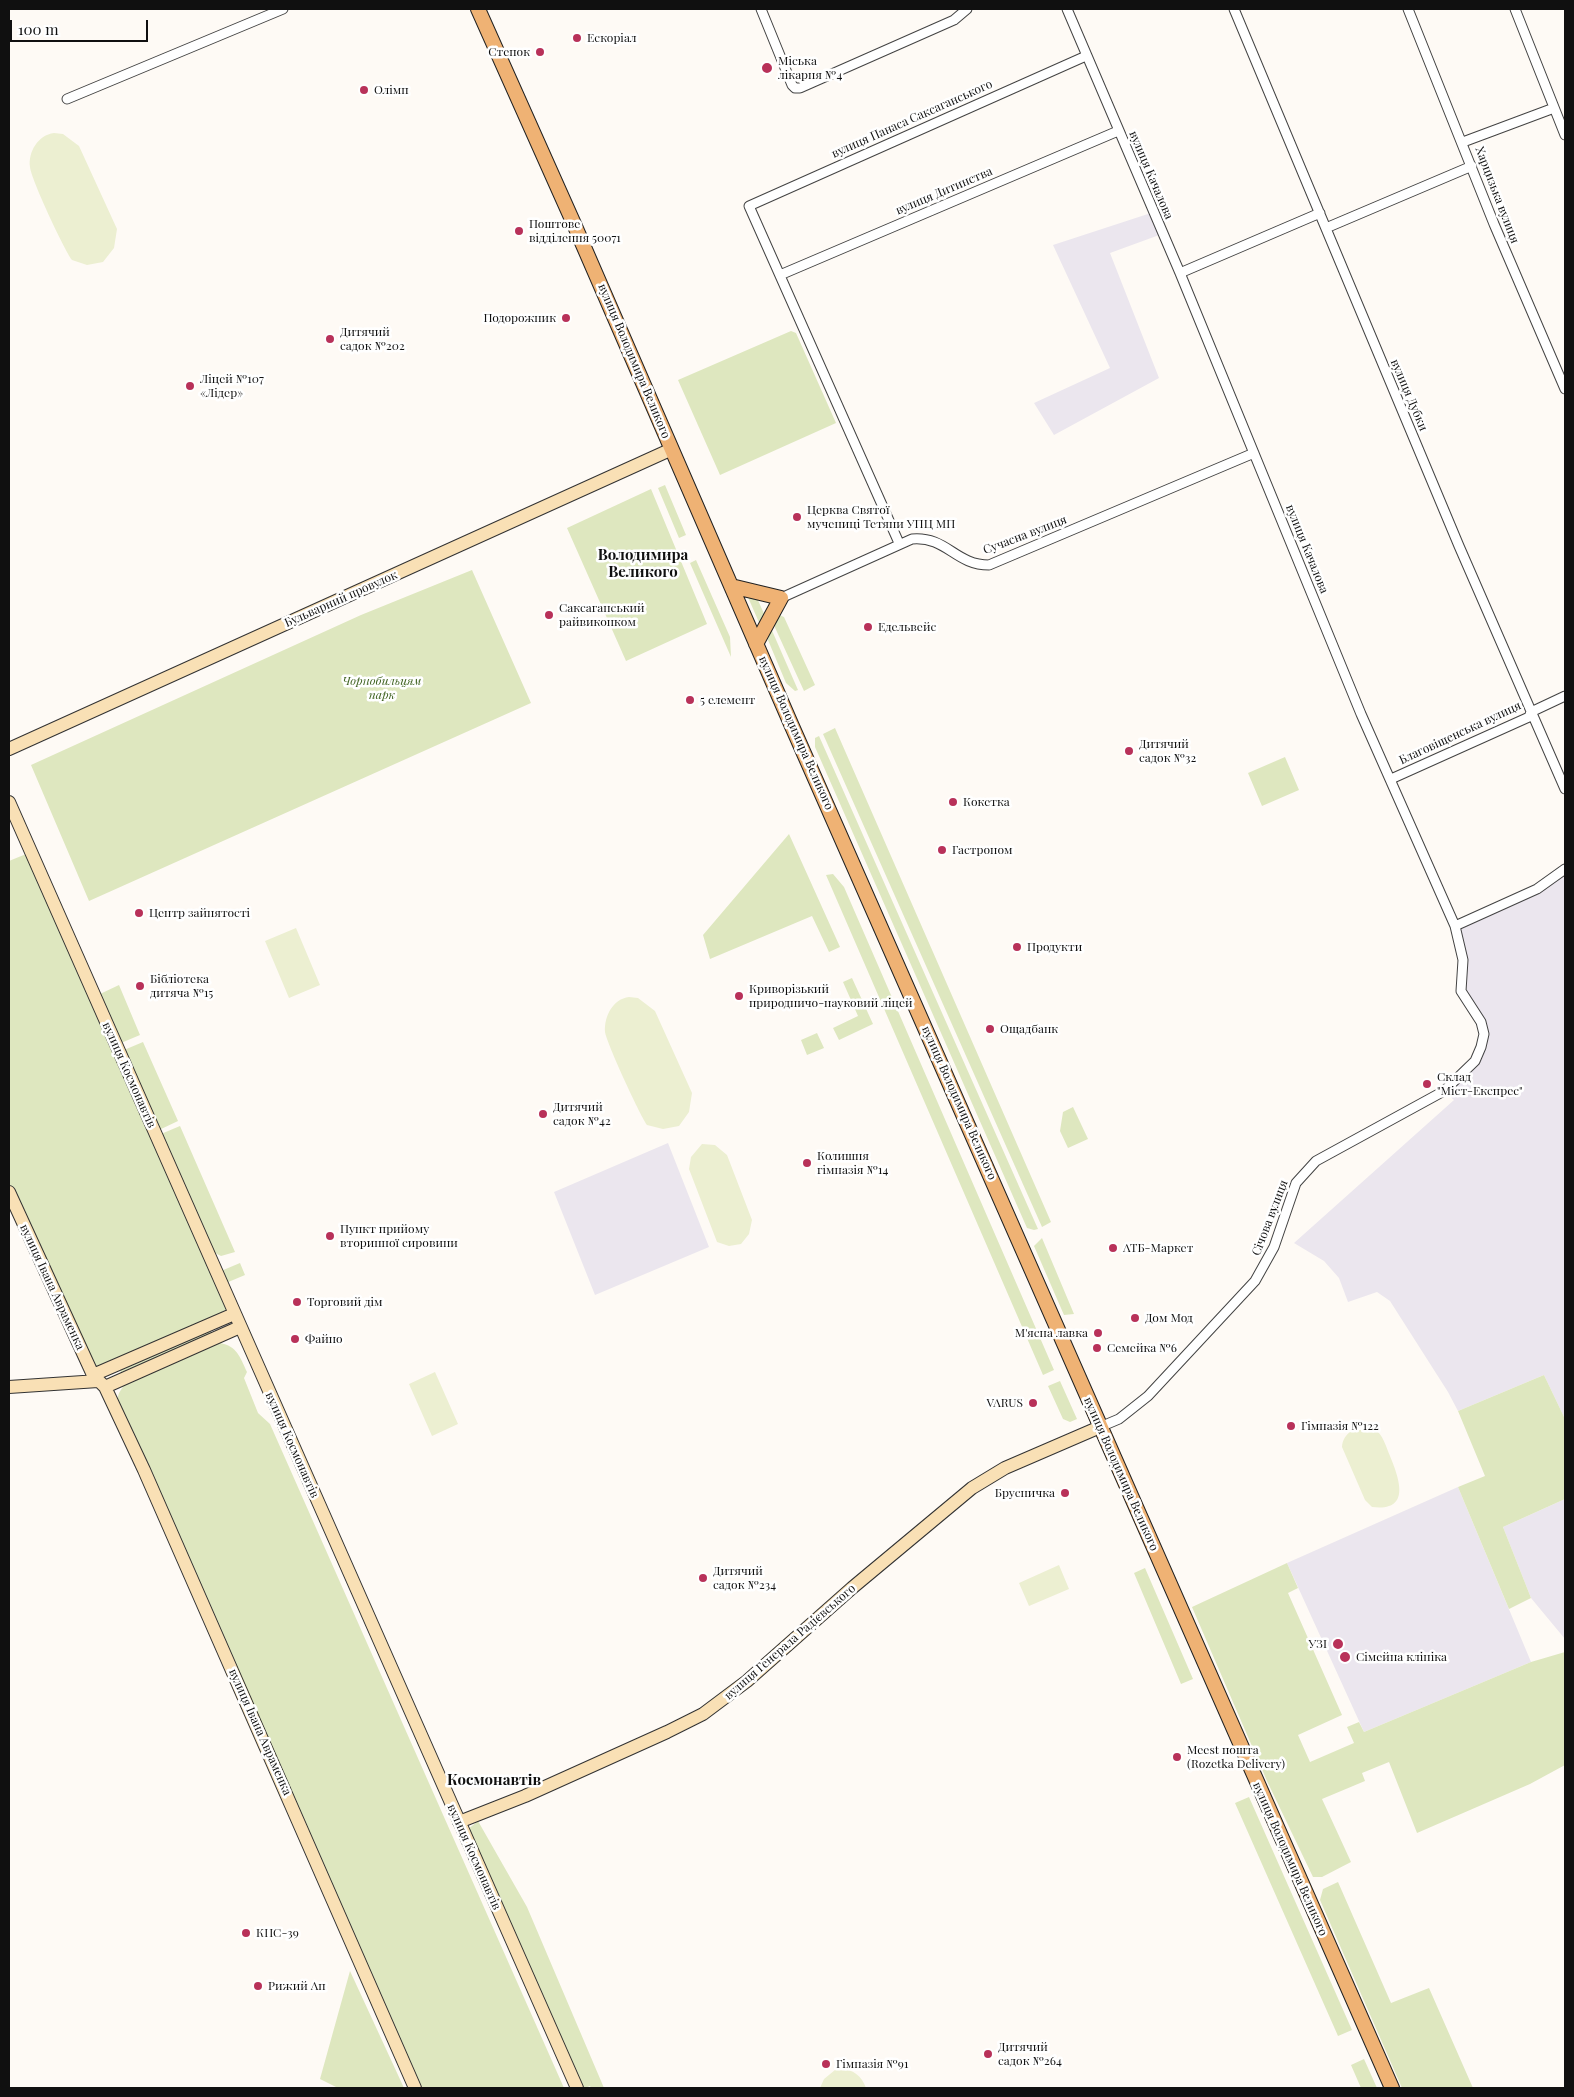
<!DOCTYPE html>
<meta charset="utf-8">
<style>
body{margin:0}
#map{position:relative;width:1574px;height:2097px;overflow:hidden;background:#fefaf5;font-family:"Playfair Display",serif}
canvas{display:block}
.frame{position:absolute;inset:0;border:10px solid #101010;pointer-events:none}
.scale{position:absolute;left:10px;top:20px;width:138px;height:22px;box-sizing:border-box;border:2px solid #101010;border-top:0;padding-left:6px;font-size:15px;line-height:18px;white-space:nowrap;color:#101010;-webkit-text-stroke:4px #fff;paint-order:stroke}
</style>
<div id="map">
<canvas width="1574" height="2097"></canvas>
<div class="frame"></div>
<div class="scale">100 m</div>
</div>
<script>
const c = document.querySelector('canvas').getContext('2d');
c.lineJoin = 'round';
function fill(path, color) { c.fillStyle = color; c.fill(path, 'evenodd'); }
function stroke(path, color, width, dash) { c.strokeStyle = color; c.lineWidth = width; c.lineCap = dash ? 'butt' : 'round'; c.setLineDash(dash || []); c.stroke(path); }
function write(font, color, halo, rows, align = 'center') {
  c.font = font + ' "Playfair Display",serif'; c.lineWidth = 5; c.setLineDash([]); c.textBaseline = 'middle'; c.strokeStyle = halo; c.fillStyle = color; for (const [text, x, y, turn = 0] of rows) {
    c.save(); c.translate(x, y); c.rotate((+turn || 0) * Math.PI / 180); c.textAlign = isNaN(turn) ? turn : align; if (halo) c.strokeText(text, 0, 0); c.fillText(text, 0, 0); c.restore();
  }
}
fill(new Path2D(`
 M 1154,212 L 1162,234 L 1110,253 L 1159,378 L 1054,435 L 1034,403 L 1110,368 L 1053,245 Z
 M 1565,869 L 1565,1419 L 1544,1375 L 1458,1411 L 1448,1392 L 1390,1301 L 1377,1292 L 1348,1302 L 1339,1278 L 1324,1261 L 1294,1243 L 1454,1100 L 1444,1091 L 1465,1073 L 1484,1034 L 1461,991 L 1455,926 L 1505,905 Z
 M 668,1143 L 709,1247 L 595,1295 L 554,1192 Z
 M 1458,1487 L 1531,1662 L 1364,1732 L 1287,1563 Z
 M 1565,1499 L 1565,1639 L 1531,1598 L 1503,1527 Z`), '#ebe6ee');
fill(new Path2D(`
 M 791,331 L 796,333 L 836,423 L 720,475 L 678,380 Z
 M 665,485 L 686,535 L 679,538 L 658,488 Z
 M 651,489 L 707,624 L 626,661 L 567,528 Z
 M 696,560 L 730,637 L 731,657 L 690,563 Z
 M 472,570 L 531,703 L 89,901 L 31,765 L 361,615 Z
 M 747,595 L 756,596 L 766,618 L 761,627 Z
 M 777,614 L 784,617 L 815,685 L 804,691 L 772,621 Z
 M 770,626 L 798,690 L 795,691 L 786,683 L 768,640 Z
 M 835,728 L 1051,1222 L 1042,1227 L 823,734 Z
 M 819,736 L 1038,1229 L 1034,1230 L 1027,1228 L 815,747 L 815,738 Z
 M 1285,757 L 1299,790 L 1262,806 L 1248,773 Z
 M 789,834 L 840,947 L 829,952 L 812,916 L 710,959 L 703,935 Z
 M 31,852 L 234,1314 L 93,1375 L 9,1192 L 9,861 Z
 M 833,874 L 844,887 L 1054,1370 L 1043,1375 L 826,875 Z
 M 852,978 L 873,1024 L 839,1040 L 833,1028 L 858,1016 L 843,982 Z
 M 119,985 L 140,1035 L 121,1043 L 100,994 Z
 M 817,1033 L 824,1048 L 807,1055 L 801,1040 Z
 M 143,1042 L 178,1121 L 159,1130 L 124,1050 Z
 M 1073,1107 L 1088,1139 L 1068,1148 L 1060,1131 L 1063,1112 Z
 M 180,1126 L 235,1252 L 221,1256 L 215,1253 L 161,1134 Z
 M 1042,1238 L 1074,1314 L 1064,1315 L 1034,1246 Z
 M 240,1263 L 245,1275 L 226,1283 L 221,1271 Z
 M 208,1331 L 212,1332 L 212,1335 L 122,1374 L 120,1373 L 122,1368 Z
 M 220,1343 C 237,1346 240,1357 247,1372 L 244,1378 L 258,1413 L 270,1424 L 564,2088 L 419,2088 L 117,1400 L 119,1393 L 124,1385 Z
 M 1544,1375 L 1565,1419 L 1565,1499 L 1503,1527 L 1531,1598 L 1509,1609 L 1458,1487 L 1485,1476 L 1458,1411 Z
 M 1060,1381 L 1077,1419 L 1070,1422 L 1063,1419 L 1048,1386 Z
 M 1287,1563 L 1298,1588 L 1288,1593 L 1342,1715 L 1298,1735 L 1310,1762 L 1354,1743 L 1347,1727 L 1359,1722 L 1364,1732 L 1531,1662 L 1565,1652 L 1565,1765 L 1530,1784 L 1417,1833 L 1389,1762 L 1362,1773 L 1365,1781 L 1322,1799 L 1351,1862 L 1322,1877 L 1313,1877 L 1267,1781 L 1192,1607 Z
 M 1145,1568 L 1193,1679 L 1181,1684 L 1134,1573 Z
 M 1249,1797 L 1352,2030 L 1338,2036 L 1235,1803 Z
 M 478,1821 L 527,1907 L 604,2088 L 591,2088 L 590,2086 L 585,2088 L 575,2080 L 467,1830 Z
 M 1338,1882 L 1391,2003 L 1429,1988 L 1473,2088 L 1402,2088 L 1320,1900 L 1323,1889 Z
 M 350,1971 L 404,2088 L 338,2088 L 320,2079 Z
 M 1364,2059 L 1377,2088 L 1361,2088 L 1351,2065 Z`), '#dee7bf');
fill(new Path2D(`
 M 54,133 L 63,134 L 79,146 L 117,229 L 114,248 L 103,262 L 87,265 L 72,260 C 64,249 31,179 30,167 C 28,152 38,135 54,133 Z
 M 296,928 L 320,985 L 289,998 L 265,941 Z
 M 629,997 L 638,998 L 655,1011 L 692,1093 L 689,1112 L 679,1126 L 663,1129 L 647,1125 C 639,1113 607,1044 605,1032 C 604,1016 613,999 629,997 Z
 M 702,1144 L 715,1145 L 727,1155 L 752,1220 L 749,1234 L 741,1244 L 729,1246 L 717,1242 L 689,1169 L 691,1157 Z
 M 435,1372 L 458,1424 L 432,1436 L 409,1384 Z
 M 1368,1426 C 1371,1428 1375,1429 1378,1432 C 1384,1438 1387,1449 1390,1456 C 1399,1478 1412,1512 1372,1507 L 1365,1500 L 1342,1447 C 1343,1433 1355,1427 1368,1426 Z
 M 1059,1565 L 1069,1589 L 1029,1606 L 1019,1583 Z
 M 835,2070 C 850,2067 861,2074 866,2088 L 820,2088 L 824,2079 Z`), '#ecefd1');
const street = new Path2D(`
 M 761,9 L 792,85 L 795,88 L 800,88 L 954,20 L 967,9
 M 1067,9 L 1180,273 L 1361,714 L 1455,926 L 1463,960 L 1461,991 L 1481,1022 L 1484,1034 L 1481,1047 L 1475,1061 L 1444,1091 L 1316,1161 L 1296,1183 L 1274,1247 L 1255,1281 L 1148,1396 L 1119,1419 L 1100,1427
 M 1234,9 L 1459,546 L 1565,789
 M 1408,9 L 1494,224 L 1565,389
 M 1515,9 L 1565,135
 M 67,99 L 283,9
 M 1463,142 L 1554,108
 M 1326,228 L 1472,166
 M 1180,273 L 1320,213
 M 780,275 L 1118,131
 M 899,543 L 749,206 L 1086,56
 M 781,598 L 912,539 C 947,536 955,565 989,565 L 1254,453
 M 1391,779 L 1529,717 L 1531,712 L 1565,696
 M 1455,926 L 1537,889 L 1565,869`);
const secondary = new Path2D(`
 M 9,749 L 672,449
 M 9,802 L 577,2088
 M 9,1192 L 93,1375 L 105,1387 L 144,1470 L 415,2088
 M 93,1375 L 234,1314
 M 9,1387 L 98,1381
 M 105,1387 L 240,1327
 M 459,1822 L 525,1796 L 667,1732 L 703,1714 L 747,1681 L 852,1588 L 972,1488 L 1005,1468 L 1100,1427`);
const primary = new Path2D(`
 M 478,9 L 574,224 L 791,724 L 1392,2088
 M 731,586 L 781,598 L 756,644`);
stroke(street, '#434343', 11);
stroke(secondary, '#323232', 14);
stroke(primary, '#212121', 16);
stroke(street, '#fff', 9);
stroke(secondary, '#f9e0b5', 12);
stroke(primary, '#efb274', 14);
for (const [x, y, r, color] of [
 [577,38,5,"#b83159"],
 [540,52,5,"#b83159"],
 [767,68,6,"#b83159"],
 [364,90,5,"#b83159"],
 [519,231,5,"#b83159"],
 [566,318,5,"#b83159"],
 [330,339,5,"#b83159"],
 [190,386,5,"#b83159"],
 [797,517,5,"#b83159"],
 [549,615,5,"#b83159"],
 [868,627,5,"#b83159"],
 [690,700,5,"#b83159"],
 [1129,751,5,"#b83159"],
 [953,802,5,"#b83159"],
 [942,850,5,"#b83159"],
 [139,913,5,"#b83159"],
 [1017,947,5,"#b83159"],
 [140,986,5,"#b83159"],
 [739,996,5,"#b83159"],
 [990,1029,5,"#b83159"],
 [1427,1084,5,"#b83159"],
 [543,1114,5,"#b83159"],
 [807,1163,5,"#b83159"],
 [330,1236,5,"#b83159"],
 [1113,1248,5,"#b83159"],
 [297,1302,5,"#b83159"],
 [1135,1318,5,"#b83159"],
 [1098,1333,5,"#b83159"],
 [295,1339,5,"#b83159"],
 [1097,1348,5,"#b83159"],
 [1033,1403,5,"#b83159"],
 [1291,1426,5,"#b83159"],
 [1065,1493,5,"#b83159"],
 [703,1578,5,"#b83159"],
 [1338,1644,6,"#b83159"],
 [1345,1657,6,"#b83159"],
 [1177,1757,5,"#b83159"],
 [246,1933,5,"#b83159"],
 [258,1986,5,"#b83159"],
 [988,2054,5,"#b83159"],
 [826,2064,5,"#b83159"]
]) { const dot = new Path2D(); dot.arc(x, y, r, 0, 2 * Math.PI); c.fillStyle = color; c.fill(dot); stroke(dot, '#fff', 2); }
write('12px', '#101010', '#fff', [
 ["Ескоріал",587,38],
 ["Степок",530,52,"right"],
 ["Міська",778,61],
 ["лікарня №4",778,75],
 ["Олімп",374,90],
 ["Поштове",529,224],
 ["відділення 50071",529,238],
 ["Подорожник",556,318,"right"],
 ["Дитячий",340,332],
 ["садок №202",340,346],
 ["Ліцей №107",200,379],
 ["«Лідер»",200,393],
 ["Церква Святої",807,510],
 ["мучениці Тетяни УПЦ МП",807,524],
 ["Саксаганський",559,608],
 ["райвиконком",559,622],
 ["Едельвейс",878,627],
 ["5 елемент",700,700],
 ["Дитячий",1139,744],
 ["садок №32",1139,758],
 ["Кокетка",963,802],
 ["Гастроном",952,850],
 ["Центр зайнятості",149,913],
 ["Продукти",1027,947],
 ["Бібліотека",150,979],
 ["дитяча №15",150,993],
 ["Криворізький",749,989],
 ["природничо-науковий ліцей",749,1003],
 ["Ощадбанк",1000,1029],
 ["Склад",1437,1077],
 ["\"Міст-Експрес\"",1437,1091],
 ["Дитячий",553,1107],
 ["садок №42",553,1121],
 ["Колишня",817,1156],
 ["гімназія №14",817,1170],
 ["Пункт прийому",340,1229],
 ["вторинної сировини",340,1243],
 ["АТБ-Маркет",1123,1248],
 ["Торговий дім",307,1302],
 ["Дом Мод",1145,1318],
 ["М'ясна лавка",1088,1333,"right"],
 ["Файно",305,1339],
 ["Семейка №6",1107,1348],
 ["VARUS",1023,1403,"right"],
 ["Гімназія №122",1301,1426],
 ["Брусничка",1055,1493,"right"],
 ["Дитячий",713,1571],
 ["садок №234",713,1585],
 ["УЗІ",1327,1644,"right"],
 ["Сімейна клініка",1356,1657],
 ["Meest пошта",1187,1750],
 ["(Rozetka Delivery)",1187,1764],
 ["КНС-39",256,1933],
 ["Рижий Ап",268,1986],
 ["Дитячий",998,2047],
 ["садок №264",998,2061],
 ["Гімназія №91",836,2064]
], 'left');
write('12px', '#101010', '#fff', [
 ["вулиця Панаса Саксаганського",912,119,-24],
 ["вулиця Качалова",1151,175,67],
 ["вулиця Дитинства",944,191,-23],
 ["Харцизька вулиця",1497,195,69],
 ["вулиця Володимира Великого",634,361,67],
 ["вулиця Дубки",1409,395,67],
 ["Сучасна вулиця",1025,535,-21],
 ["вулиця Качалова",1307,549,68],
 ["Бульварний провулок",341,599,-24],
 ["вулиця Володимира Великого",796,733,66],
 ["Благовіщенська вулиця",1460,733,-25],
 ["вулиця Космонавтів",129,1075,66],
 ["вулиця Володимира Великого",959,1103,66],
 ["Січова вулиця",1270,1218,-69],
 ["вулиця Івана Авраменка",52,1287,65],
 ["вулиця Космонавтів",292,1445,66],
 ["вулиця Володимира Великого",1121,1474,66],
 ["вулиця Генерала Радієвського",790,1642,-41],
 ["вулиця Івана Авраменка",260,1732,66],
 ["вулиця Космонавтів",474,1857,66],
 ["вулиця Володимира Великого",1290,1859,66]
]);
write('italic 12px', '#426524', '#fff', [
 ["Чорнобильцям",382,681],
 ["парк",382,695]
]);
write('bold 15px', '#101010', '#fff', [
 ["Володимира",643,555],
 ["Великого",643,572],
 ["Космонавтів",494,1780]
]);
</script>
